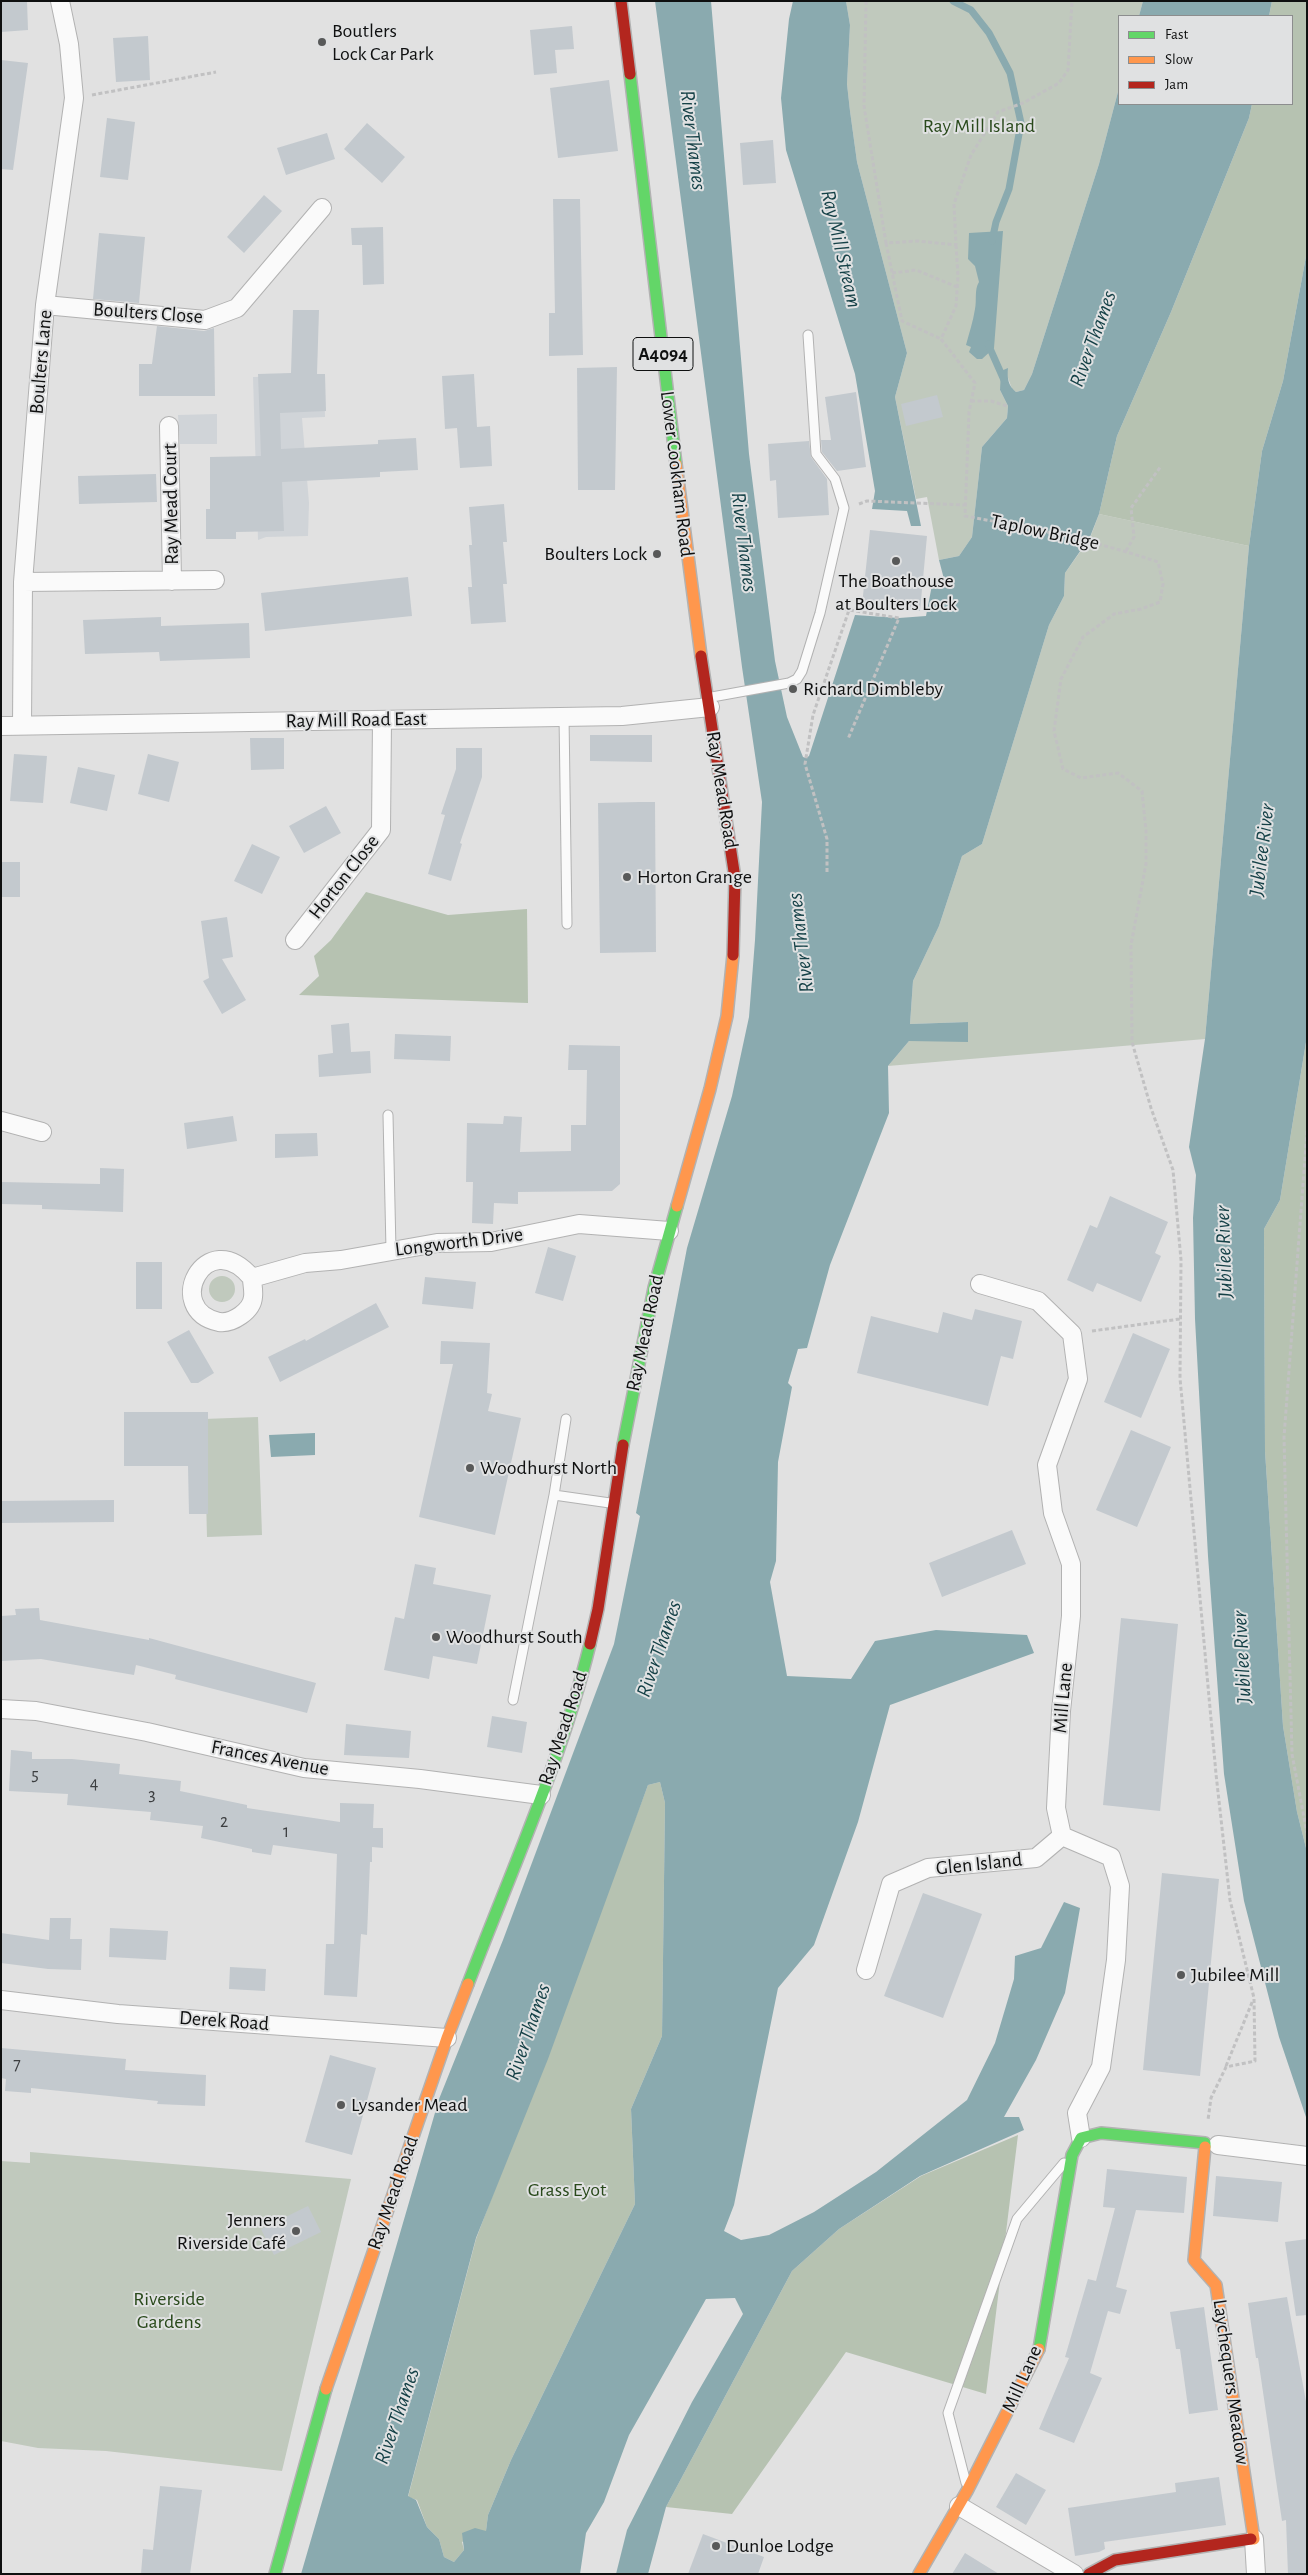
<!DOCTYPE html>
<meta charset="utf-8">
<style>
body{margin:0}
#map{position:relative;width:1308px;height:2575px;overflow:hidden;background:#e1e1e1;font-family:"Alegreya Sans",sans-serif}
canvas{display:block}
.frame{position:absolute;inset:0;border:2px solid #0f1010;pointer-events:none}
.legend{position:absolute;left:1118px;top:15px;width:175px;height:90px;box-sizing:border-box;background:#e0e1e2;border:1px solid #8c8d8e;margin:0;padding:6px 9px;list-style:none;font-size:15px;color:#0f1010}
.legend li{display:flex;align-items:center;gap:10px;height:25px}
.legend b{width:25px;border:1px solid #8c8d8e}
</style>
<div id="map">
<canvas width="1308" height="2575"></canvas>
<div class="frame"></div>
<ul class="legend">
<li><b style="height:6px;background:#63d668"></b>Fast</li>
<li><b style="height:6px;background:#ff974d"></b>Slow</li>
<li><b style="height:6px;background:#b3261e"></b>Jam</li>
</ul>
</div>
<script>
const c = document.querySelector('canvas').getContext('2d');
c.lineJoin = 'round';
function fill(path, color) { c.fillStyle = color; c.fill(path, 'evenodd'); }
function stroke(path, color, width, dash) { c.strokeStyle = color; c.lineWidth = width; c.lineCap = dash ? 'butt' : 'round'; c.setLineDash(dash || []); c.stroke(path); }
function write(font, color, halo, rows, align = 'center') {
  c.font = font + ' "Alegreya Sans",sans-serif'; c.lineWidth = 4; c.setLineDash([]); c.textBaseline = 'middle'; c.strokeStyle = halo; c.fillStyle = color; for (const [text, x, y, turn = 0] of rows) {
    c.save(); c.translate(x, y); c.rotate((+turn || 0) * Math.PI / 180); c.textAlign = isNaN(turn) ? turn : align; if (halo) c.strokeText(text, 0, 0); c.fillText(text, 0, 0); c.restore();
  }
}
fill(new Path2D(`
 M 324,375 L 325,417 L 302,418 L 309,503 L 308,536 L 266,537 L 258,540 L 253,377 Z
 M 217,414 L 217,444 L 180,444 L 178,415 Z`), '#d0d4d8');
fill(new Path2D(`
 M 846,1 L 1143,1 L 1139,16 L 1119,16 L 1119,88 L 1099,164 L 1032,374 L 1024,390 L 1016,392 L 1012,389 L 1007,375 L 1000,390 L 1008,406 L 1007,418 L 982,447 L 972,537 L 959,556 L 939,560 L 927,497 L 916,499 L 895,397 L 907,353 L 857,162 L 850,111 L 847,84 L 850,25 Z
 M 1099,514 L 1249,546 L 1205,1039 L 888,1066 L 909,1041 L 968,1041 L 968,1022 L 910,1024 L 913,981 L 939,926 L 962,856 L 982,844 L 1049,625 L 1064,596 L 1065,573 L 1090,538 Z
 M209 1289a13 13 0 1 1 26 0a13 13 0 1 1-26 0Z
 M 258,1417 L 262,1535 L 207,1537 L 204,1419 Z
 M 30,2152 L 351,2179 L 282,2471 L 106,2451 L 38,2448 L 1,2441 L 1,2161 L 30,2163 Z`), '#c0c9bd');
fill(new Path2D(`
 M 1272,1 L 1307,1 L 1307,251 L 1283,381 L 1262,451 L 1249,546 L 1099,514 L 1117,436 L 1171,312 L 1249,118 L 1252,104 L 1292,104 L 1292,16 L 1269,16 Z
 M 366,892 L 448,915 L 527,909 L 528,1003 L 299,995 L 319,976 L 314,956 L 331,940 Z
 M 1307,1036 L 1307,1852 L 1297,1812 L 1283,1726 L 1265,1451 L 1264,1229 L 1280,1200 Z
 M 660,1782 L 665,1803 L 662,2036 L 631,2109 L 635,2204 L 511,2460 L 488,2515 L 486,2531 L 462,2542 L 464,2550 L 454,2562 L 444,2557 L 439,2539 L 427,2527 L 417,2500 L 408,2497 L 476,2239 L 648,1785 Z
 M 1018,2135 L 986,2394 L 846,2352 L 732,2514 L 666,2507 L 792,2271 L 839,2229 L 921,2176 Z`), '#b6c2b1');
fill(new Path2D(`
 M 655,1 L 711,1 L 749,454 L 775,661 L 787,717 L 803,757 L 806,758 L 809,756 L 855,615 L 899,618 L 926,616 L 932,585 L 944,579 L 939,560 L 959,556 L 972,537 L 982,447 L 1007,418 L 1008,406 L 1000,390 L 1001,371 L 1008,368 C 1007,377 1008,386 1016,392 L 1024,390 L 1032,374 L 1099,164 L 1119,88 L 1119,104 L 1252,104 L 1249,118 L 1171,312 L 1117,436 L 1099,514 L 1090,537 L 1065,573 L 1064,596 L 1049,625 L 982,844 L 962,856 L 939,926 L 913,981 L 910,1024 L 968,1022 L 968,1042 L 909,1041 L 888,1066 L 889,1113 L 830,1265 L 807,1348 L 798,1349 L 788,1383 L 792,1387 L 778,1462 L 776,1561 L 770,1582 L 787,1676 L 851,1679 L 875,1641 L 936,1630 L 1027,1635 L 1034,1653 L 890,1705 L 858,1822 L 814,1945 L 778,1988 L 734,2205 L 724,2231 L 741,2240 L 769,2235 L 814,2212 L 876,2172 L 967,2100 L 995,2043 L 1014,1979 L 1015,1956 L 1041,1948 L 1064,1902 L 1080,1908 L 1065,1993 L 1036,2060 L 1004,2117 L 1019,2117 L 1024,2130 L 920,2176 L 839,2229 L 792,2271 L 666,2507 L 648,2574 L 616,2574 L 627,2530 L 692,2402 L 743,2314 L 735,2298 L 706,2299 L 629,2435 L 604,2502 L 586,2533 L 580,2574 L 301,2574 L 439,2099 L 503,1940 L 614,1644 L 640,1516 L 636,1513 L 687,1248 L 732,1096 L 749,1017 L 755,940 L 762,802 L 742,667 ZM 660,1782 L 665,1803 L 662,2036 L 631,2109 L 635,2204 L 511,2460 L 488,2515 L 486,2531 L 475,2528 L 462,2533 L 464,2550 L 454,2562 L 444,2557 L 439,2539 L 427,2527 L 416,2500 L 408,2496 L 476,2238 L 548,2059 L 648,1785 Z
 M 793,1 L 846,1 L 850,25 L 847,84 L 850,111 L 857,162 L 907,353 L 895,397 L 921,526 L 911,526 L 907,511 L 872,509 L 875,491 L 855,374 L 786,150 L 781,98 L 789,19 Z
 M 1143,1 L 1272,1 L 1269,16 L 1139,16 Z
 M 1003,231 L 994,348 L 982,359 L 977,359 L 969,352 L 971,347 L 966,345 C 969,333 973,322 975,309 C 977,300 974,290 979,282 L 975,266 L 968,259 L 969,233 Z
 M 1307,251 L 1307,1036 L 1280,1200 L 1264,1229 L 1265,1451 L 1283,1726 L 1297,1812 L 1307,1852 L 1307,2120 L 1279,2037 L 1244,1901 L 1224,1774 L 1208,1556 L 1195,1319 L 1193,1218 L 1196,1175 L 1189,1147 L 1205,1039 L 1249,546 L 1262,451 L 1283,381 Z
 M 315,1433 L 315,1455 L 271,1457 L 269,1435 Z`), '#8aaaaf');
stroke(new Path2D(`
 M 953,1 L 971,10 L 989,33 L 1010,73 L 1021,123 L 1009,189 L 996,222 L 992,241
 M 988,344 L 1004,380`), '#8aaaaf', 7);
fill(new Path2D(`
 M 1,1 L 27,1 L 28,30 L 1,32 Z
 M 572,26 L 574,49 L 555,50 L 557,73 L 534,75 L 530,30 Z
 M 148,36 L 150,80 L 116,82 L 113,38 Z
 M 1,60 L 28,63 L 13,170 L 1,169 Z
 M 609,80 L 618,151 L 558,158 L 550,88 Z
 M 107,118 L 135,122 L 128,180 L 100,177 Z
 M 367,123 L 405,157 L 382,183 L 344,149 Z
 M 327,133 L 335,159 L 286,175 L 277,148 Z
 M 773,140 L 776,183 L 743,185 L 740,143 Z
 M 264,195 L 282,211 L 244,253 L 227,237 Z
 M 553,199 L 580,199 L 583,355 L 549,356 L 549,313 L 555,313 Z
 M 383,227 L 384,284 L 363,285 L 362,245 L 352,245 L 351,228 Z
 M 99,233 L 145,237 L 139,303 L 93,299 Z
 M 293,310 L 319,310 L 317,374 L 325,374 L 326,411 L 280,413 L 281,449 L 378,444 L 378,440 L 416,438 L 418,470 L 380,472 L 380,477 L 282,482 L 284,531 L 236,532 L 236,539 L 206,539 L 206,509 L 210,509 L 210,457 L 261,456 L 258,374 L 291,373 Z
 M 157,326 L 204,331 L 214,328 L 215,396 L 139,396 L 139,364 L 152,364 Z
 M 617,367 L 615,490 L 578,490 L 577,368 Z
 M 474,374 L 477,427 L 490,426 L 492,466 L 460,468 L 457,428 L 445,429 L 442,376 Z
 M 856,392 L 866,467 L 837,471 L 822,452 L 821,440 L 831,440 L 825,397 Z
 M 937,395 L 943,417 L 906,426 L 901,404 Z
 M 809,441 L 811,457 L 827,479 L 829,515 L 778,518 L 776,480 L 770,481 L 768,444 Z
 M 156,474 L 157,502 L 79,504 L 78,476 Z
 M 504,504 L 507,542 L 503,542 L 507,584 L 503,584 L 506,622 L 471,624 L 468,587 L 472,587 L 469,545 L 472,545 L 469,507 Z
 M 870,530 L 927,536 L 920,611 L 862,605 Z
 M 408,577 L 412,616 L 265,631 L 261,593 Z
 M 161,617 L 161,626 L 249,623 L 250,658 L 160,661 L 159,652 L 85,654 L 83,620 Z
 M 590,735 L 652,735 L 652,762 L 590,761 Z
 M 250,738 L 284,738 L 284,769 L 251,770 Z
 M 456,748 L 482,748 L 482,777 L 460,843 L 462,844 L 451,881 L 428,874 L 445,815 L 441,814 L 456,769 Z
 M 14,754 L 47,756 L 43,803 L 10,801 Z
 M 148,754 L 179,762 L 169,802 L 138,794 Z
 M 78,767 L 115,775 L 107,811 L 70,803 Z
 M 639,802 L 655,802 L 656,952 L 600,953 L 598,803 Z
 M 326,806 L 341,833 L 304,853 L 289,826 Z
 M 252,844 L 280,857 L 262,894 L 234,881 Z
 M 1,862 L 20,862 L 20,897 L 1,897 Z
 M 227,917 L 233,957 L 222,959 L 246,1000 L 222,1014 L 203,981 L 209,978 L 201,921 Z
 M 349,1023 L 351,1052 L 370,1051 L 371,1073 L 319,1077 L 318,1055 L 333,1053 L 331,1025 Z
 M 395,1034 L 451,1036 L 450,1061 L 394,1059 Z
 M 569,1045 L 620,1046 L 620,1184 L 612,1191 L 518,1192 L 518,1204 L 494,1203 L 493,1224 L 472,1223 L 473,1182 L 466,1182 L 467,1123 L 503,1124 L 504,1116 L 522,1117 L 520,1152 L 571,1151 L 571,1125 L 586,1125 L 587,1070 L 568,1070 Z
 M 233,1116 L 237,1141 L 187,1149 L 184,1123 Z
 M 317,1133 L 318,1156 L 275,1158 L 275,1134 Z
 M 100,1168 L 124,1169 L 123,1212 L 42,1209 L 42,1205 L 1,1204 L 1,1182 L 100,1184 Z
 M 1110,1196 L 1168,1222 L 1155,1253 L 1161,1256 L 1141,1302 L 1097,1283 L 1093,1292 L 1067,1280 L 1090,1225 L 1097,1228 Z
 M 548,1247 L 576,1256 L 563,1301 L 535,1293 Z
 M 136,1262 L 162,1262 L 162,1309 L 136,1309 Z
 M 425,1277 L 476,1282 L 473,1309 L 422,1304 Z
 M 376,1303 L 389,1327 L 280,1382 L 268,1357 L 305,1339 L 306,1341 Z
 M 975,1309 L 1022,1321 L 1013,1359 L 1001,1356 L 988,1406 L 857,1373 L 871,1316 L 938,1333 L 943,1312 L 972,1320 Z
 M 189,1330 L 214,1373 L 198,1383 L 191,1383 L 167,1342 Z
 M 1133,1333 L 1170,1349 L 1141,1418 L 1104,1402 Z
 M 441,1341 L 490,1343 L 487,1393 L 492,1394 L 488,1411 L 521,1418 L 495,1535 L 419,1517 L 453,1364 L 440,1364 Z
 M 124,1412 L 208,1412 L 208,1514 L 189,1514 L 188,1466 L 124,1466 Z
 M 1131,1430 L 1171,1447 L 1137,1527 L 1096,1510 Z
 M 114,1500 L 114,1522 L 1,1523 L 1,1501 Z
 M 1012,1530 L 1026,1564 L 942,1597 L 929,1563 Z
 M 415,1564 L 436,1568 L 433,1584 L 491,1595 L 477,1664 L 433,1656 L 429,1679 L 384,1670 L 395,1617 L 404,1619 Z
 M 39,1608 L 40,1620 L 149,1640 L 149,1638 L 316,1683 L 307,1713 L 175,1679 L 176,1675 L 136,1665 L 134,1675 L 41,1659 L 1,1661 L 1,1616 L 16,1615 L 15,1609 Z
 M 1121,1618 L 1178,1624 L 1160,1811 L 1103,1805 Z
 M 492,1716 L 527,1722 L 522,1753 L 487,1747 Z
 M 346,1724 L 411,1731 L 409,1758 L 344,1755 Z
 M 11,1750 L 32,1752 L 32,1759 L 72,1759 L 120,1764 L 119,1774 L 181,1781 L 180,1791 L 247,1805 L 247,1808 L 340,1822 L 340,1803 L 374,1804 L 373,1828 L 383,1828 L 383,1848 L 372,1847 L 372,1862 L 370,1862 L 367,1935 L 361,1934 L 357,1997 L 324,1995 L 326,1944 L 334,1944 L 337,1854 L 273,1845 L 271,1855 L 252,1852 L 252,1849 L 201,1838 L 203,1826 L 150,1820 L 151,1812 L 67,1805 L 68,1794 L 9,1791 Z
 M 1162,1873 L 1219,1879 L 1200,2076 L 1143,2070 Z
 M 923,1893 L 982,1914 L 943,2018 L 884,1996 Z
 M 50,1918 L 71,1918 L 70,1939 L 82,1939 L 81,1970 L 48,1969 L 1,1963 L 1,1933 L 49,1940 Z
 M 110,1928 L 168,1931 L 166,1960 L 109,1957 Z
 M 230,1967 L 266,1969 L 265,1991 L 229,1989 Z
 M 1,2048 L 126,2059 L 125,2070 L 206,2075 L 205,2106 L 157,2104 L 158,2101 L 31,2088 L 31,2093 L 5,2091 L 6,2079 L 1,2078 Z
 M 330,2055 L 376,2068 L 352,2155 L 305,2142 Z
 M 1107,2169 L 1187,2177 L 1184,2213 L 1136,2210 L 1116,2287 L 1127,2290 L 1120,2314 L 1108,2311 L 1090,2373 L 1102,2378 L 1074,2443 L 1039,2429 L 1069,2358 L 1065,2357 L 1088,2279 L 1096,2281 L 1115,2208 L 1103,2207 Z
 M 1216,2176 L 1282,2182 L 1278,2222 L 1213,2216 Z
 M 308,2206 L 321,2232 L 274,2255 L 261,2229 Z
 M 1307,2239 L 1307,2315 L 1296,2316 L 1285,2242 Z
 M 1287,2297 L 1307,2407 L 1307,2574 L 1288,2574 L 1286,2520 L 1282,2521 L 1258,2358 L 1256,2358 L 1248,2303 Z
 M 1204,2307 L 1218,2410 L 1189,2414 L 1180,2349 L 1176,2349 L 1170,2312 Z
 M 1016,2473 L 1046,2490 L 1026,2525 L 996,2507 Z
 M 1219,2477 L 1226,2525 L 1104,2542 L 1105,2549 L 1099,2552 L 1075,2556 L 1068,2508 L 1176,2492 L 1175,2483 Z
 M 160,2486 L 202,2490 L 190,2574 L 141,2574 L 143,2549 L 153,2550 Z
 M 703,2534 L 764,2557 L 758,2574 L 688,2574 Z
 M 965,2553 L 999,2574 L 952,2574 Z`), '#c3c9ce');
const lane = new Path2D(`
 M 712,697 L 789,683 L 797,679 L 802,671 L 820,613 L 844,508 L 835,479 L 816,454 L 808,335
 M 564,716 L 567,924
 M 388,1115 L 391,1250
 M 554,1495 L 566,1419
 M 513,1700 L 554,1495 L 610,1503
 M 966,2483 L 948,2413 L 1017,2219 L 1064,2163`);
const street = new Path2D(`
 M 45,305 L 205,320 L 237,308 L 322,208
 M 169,426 L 172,581
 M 23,582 L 215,580
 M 22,725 L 23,582 L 45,305 L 74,98 L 69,44 L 60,1
 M 1,726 L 622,716 L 710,707
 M 295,940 L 381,830 L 382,720
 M 1,1121 L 42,1132
 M 252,1278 C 206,1223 162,1310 219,1322 C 232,1324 252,1311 253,1297 C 254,1291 252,1284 252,1278 L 305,1263 L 341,1260 L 437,1243 L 491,1242 L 579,1224 L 669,1231
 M 980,1284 L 1038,1301 L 1072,1334 L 1078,1379 L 1047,1465 L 1053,1513 L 1071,1564 L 1071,1616 L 1061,1711 L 1056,1808 L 1062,1836 L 1111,1857 L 1120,1886 L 1116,1960 L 1101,2067 L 1077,2113 L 1081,2138
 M 1,1709 L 36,1711 L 147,1732 L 304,1768 L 420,1779 L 541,1795
 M 866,1970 L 891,1884 L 928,1868 L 1036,1858 L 1062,1836
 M 1,2000 L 118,2014 L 447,2038
 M 1218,2145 L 1307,2156
 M 959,2506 L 1074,2574
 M 1254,2539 L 1256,2574`);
const fast = new Path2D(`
 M 630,74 L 676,464
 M 623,1445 L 654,1288 L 677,1206
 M 468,1984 C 510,1874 562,1759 590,1644
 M 1039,2349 L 1072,2155 L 1081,2138 L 1101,2133 L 1205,2143 L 1205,2147
 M 275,2574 L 326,2389`);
const slow = new Path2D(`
 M 676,464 L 701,656
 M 677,1206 L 710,1089 L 727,1016 L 733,955
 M 1205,2147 L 1194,2260 L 1216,2285 L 1254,2539 L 1251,2539
 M 326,2389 L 447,2038 L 468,1984
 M 919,2574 L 967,2491 L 1039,2349`);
const jam = new Path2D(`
 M 621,1 L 630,74
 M 701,656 L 735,878 L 733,955
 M 590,1644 L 598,1609 L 623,1445
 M 1089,2574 L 1115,2560 L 1251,2539`);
stroke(lane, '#b2b2b2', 11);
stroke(street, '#b2b2b2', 20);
stroke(fast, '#b2b2b2', 14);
stroke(slow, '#b2b2b2', 14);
stroke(jam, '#b2b2b2', 14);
stroke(new Path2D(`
 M 866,1 L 864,106 L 886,243 L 918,241 L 956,245 L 954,204 L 971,155 L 998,112 L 1023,103 L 1059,83 L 1068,70 L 1072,1
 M 92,95 L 216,72
 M 886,243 L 902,321 L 941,339
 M 956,245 L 958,276 L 956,306 L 941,339 L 975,383 L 969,412 L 965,516 C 1030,528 1094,540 1158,562 L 1163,584 L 1160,602 L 1141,609 L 1114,614 L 1083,637 L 1061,679 L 1054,731 L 1063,769 L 1081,778 L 1118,773 L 1142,791 L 1146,831 L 1146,864 L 1131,945 L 1132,1042 L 1151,1108 L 1173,1170 L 1181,1260 L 1180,1378 L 1216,1774 L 1230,1900 L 1254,1998 L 1255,2061 L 1226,2067 L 1211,2098 L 1208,2120
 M 892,273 L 916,270 L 957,287
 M 971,401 L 991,401 L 1007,406
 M 859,504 L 867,501 L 965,505
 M 1126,551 L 1134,537 L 1131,508 L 1161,466
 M 837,608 L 899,618 L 848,739
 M 827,872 L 827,839 L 805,764 L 813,715 L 849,610
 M 1307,1131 L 1284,1437 L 1292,1754 L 1307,1833
 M 1092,1331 L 1180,1319
 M 1226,2066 L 1253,2000`), '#c1c1c2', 3, [4, 2.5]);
stroke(lane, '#fafafa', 9);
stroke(street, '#fafafa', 18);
stroke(fast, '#63d668', 11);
stroke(slow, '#ff974d', 11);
stroke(jam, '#b3261e', 11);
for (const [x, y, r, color] of [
 [322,42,5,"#585959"],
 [657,554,5,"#585959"],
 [896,561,5,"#585959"],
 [793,689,5,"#585959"],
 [627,877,5,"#585959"],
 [470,1468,5,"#585959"],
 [436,1637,5,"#585959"],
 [1181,1975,5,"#585959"],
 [341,2105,5,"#585959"],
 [296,2231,5,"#585959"],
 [716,2546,5,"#585959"]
]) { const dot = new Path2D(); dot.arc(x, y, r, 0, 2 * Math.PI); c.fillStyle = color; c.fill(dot); stroke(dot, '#e0e1e2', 2); }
write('18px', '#3c3e40', null, [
 ["5",35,1775],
 ["4",94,1784],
 ["3",152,1795],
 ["2",224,1822],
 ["1",286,1832],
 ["7",17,2065]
]);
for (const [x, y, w] of [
 [663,354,60]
]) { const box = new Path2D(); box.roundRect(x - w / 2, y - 16.5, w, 33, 4); c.fillStyle = '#e0e1e2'; c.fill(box); stroke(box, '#0f1010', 1); }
write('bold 19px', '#0f1010', null, [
 ["A4094",663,354]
]);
write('20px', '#0f1010', '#e0e1e2', [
 ["Boutlers",332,31],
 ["Lock Car Park",332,54],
 ["Boulters Lock",647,554,"right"],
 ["The Boathouse",896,581,"center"],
 ["at Boulters Lock",896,604,"center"],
 ["Richard Dimbleby",803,689],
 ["Horton Grange",637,877],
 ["Woodhurst North",480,1468],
 ["Woodhurst South",446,1637],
 ["Jubilee Mill",1191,1975],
 ["Lysander Mead",351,2105],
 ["Jenners",286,2220,"right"],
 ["Riverside Café",286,2243,"right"],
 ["Dunloe Lodge",726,2546]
], 'left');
write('20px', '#29491b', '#e0e1e2', [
 ["Ray Mill Island",979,126],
 ["Grass Eyot",567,2190],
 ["Riverside",169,2299],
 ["Gardens",169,2322]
]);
write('20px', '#0f1010', '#e0e1e2', [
 ["Boulters Close",148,313,4],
 ["Boulters Lane",41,362,-85],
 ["Lower Cookham Road",677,474,83],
 ["Ray Mead Court",171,504,-91],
 ["Taplow Bridge",1045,532,12],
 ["Ray Mill Road East",356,720,-1],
 ["Ray Mead Road",722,790,81],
 ["Horton Close",344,877,-52],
 ["Longworth Drive",459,1242,-7],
 ["Ray Mead Road",645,1333,-78],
 ["Mill Lane",1063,1698,-85],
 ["Ray Mead Road",563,1728,-72],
 ["Frances Avenue",270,1758,11],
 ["Glen Island",979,1864,-6],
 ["Derek Road",224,2021,4],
 ["Ray Mead Road",393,2193,-71],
 ["Mill Lane",1022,2379,-66],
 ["Laychequers Meadow",1231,2382,82]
]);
write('italic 21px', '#154147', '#e0e1e2', [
 ["River Thames",693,140,83],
 ["Ray Mill Stream",841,249,77],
 ["River Thames",1093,339,-70],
 ["River Thames",744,542,83],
 ["Jubilee River",1262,850,-83],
 ["River Thames",801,943,-97],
 ["Jubilee River",1224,1252,-92],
 ["River Thames",659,1649,-71],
 ["Jubilee River",1242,1657,-93],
 ["River Thames",528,2032,-71],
 ["River Thames",397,2416,-71]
]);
</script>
